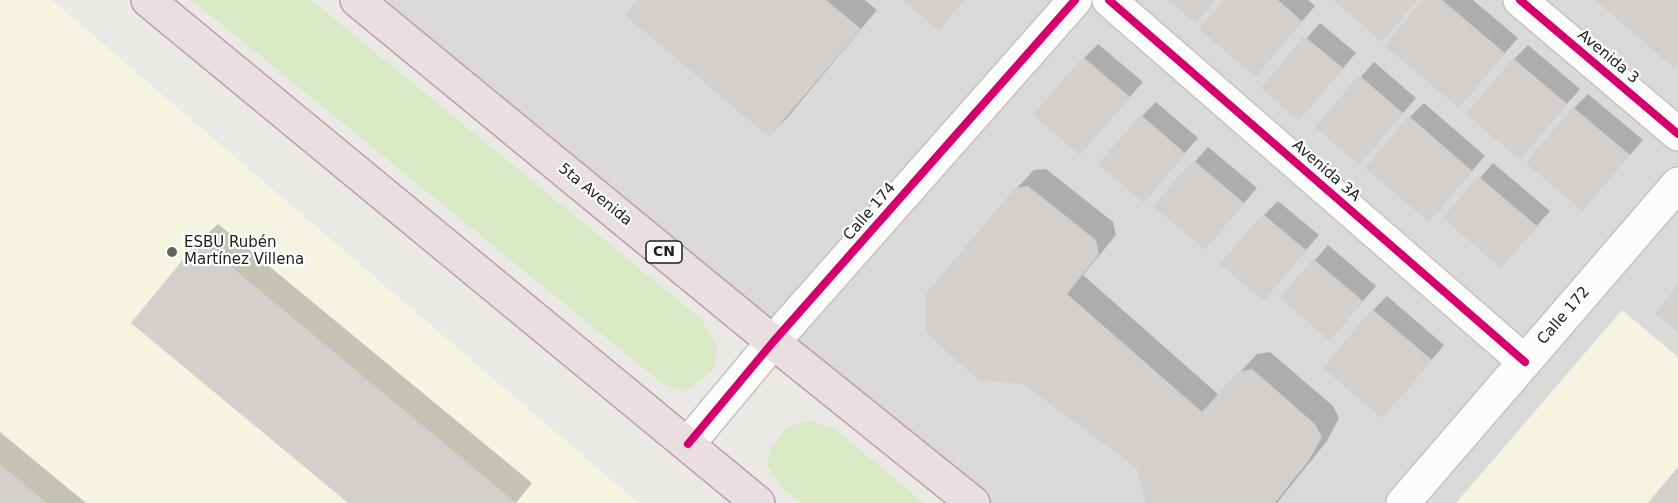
<!DOCTYPE html>
<meta charset="utf-8">
<style>
body{margin:0}
canvas{display:block;background:#ebe9e6}
</style>
<canvas width="1678" height="503"></canvas>
<script>
const c = document.querySelector('canvas').getContext('2d');
c.lineJoin = 'round';
function fill(path, color) { c.fillStyle = color; c.fill(path, 'evenodd'); }
function stroke(path, color, width, dash) { c.strokeStyle = color; c.lineWidth = width; c.lineCap = dash ? 'butt' : 'round'; c.setLineDash(dash || []); c.stroke(path); }
function write(font, color, halo, rows, align = 'center') {
  c.font = font + ' "DejaVu Sans",sans-serif'; c.lineWidth = 4.5; c.setLineDash([]); c.textBaseline = 'middle'; c.strokeStyle = halo; c.fillStyle = color; for (const [text, x, y, turn = 0] of rows) {
    c.save(); c.translate(x, y); c.rotate((+turn || 0) * Math.PI / 180); c.textAlign = isNaN(turn) ? turn : align; if (halo) c.strokeText(text, 0, 0); c.fillText(text, 0, 0); c.restore();
  }
}
fill(new Path2D(`
 M 357,0 L 1678,0 L 1678,503 L 973,503 Z`), '#dad9d7');
fill(new Path2D(`
 M 0,0 L 52,0 L 638,503 L 0,503 Z
 M 1622,310 L 1678,357 L 1678,503 L 1456,503 Z`), '#f5f4e0');
fill(new Path2D(`
 M 192,0 L 311,0 L 701,319 L 717,345 L 715,367 L 686,392 L 663,384 Z
 M 808,421 L 834,428 L 924,503 L 801,503 L 781,487 L 767,465 L 771,448 L 787,427 Z`), '#d9e8c5');
fill(new Path2D(`
 M 639,0 L 865,0 L 877,10 L 787,118 L 769,135 Z
 M 1226,0 L 1308,0 L 1315,6 L 1256,75 Z
 M 1424,0 L 1473,0 L 1518,38 L 1459,106 Z
 M 1320,23 L 1356,53 L 1299,118 L 1263,88 Z
 M 1098,44 L 1143,82 L 1080,153 L 1084,58 Z
 M 1528,45 L 1580,89 L 1520,158 L 1514,59 Z
 M 1374,62 L 1416,98 L 1359,163 L 1317,127 Z
 M 1588,94 L 1643,140 L 1582,209 L 1574,108 Z
 M 1156,102 L 1198,138 L 1144,201 L 1142,116 Z
 M 1424,103 L 1485,156 L 1429,220 L 1410,117 Z
 M 1208,147 L 1257,188 L 1205,248 L 1155,206 Z
 M 1493,163 L 1550,211 L 1501,266 L 1445,218 Z
 M 1046,169 L 1113,222 L 1116,235 L 1083,275 L 1219,395 L 1257,354 L 1270,352 L 1333,406 L 1339,418 L 1327,441 L 1277,503 L 1148,503 L 1138,468 L 1016,189 L 1034,170 Z
 M 1278,201 L 1319,235 L 1264,299 L 1264,215 Z
 M 218,224 L 532,483 L 516,503 L 350,503 L 200,241 Z
 M 1328,245 L 1376,286 L 1330,339 L 1282,298 Z
 M 1387,296 L 1444,345 L 1396,402 L 1373,310 Z
 M 0,432 L 86,503 L 0,503 Z`), '#0003');
fill(new Path2D(`
 M 637,0 L 826,0 L 861,29 L 769,137 L 625,15 Z
 M 902,0 L 964,0 L 939,31 Z
 M 1168,0 L 1215,0 L 1196,23 Z
 M 1224,0 L 1278,0 L 1302,21 L 1256,77 L 1199,29 Z
 M 1333,0 L 1417,0 L 1382,42 Z
 M 1422,0 L 1442,0 L 1505,53 L 1459,108 L 1385,46 Z
 M 1595,0 L 1678,0 L 1678,63 L 1674,68 Z
 M 1304,36 L 1343,68 L 1299,121 L 1261,88 Z
 M 1083,57 L 1130,97 L 1080,155 L 1033,115 Z
 M 1513,58 L 1567,104 L 1520,160 L 1466,114 Z
 M 1359,75 L 1403,113 L 1359,165 L 1315,127 Z
 M 1573,107 L 1630,155 L 1582,211 L 1526,163 Z
 M 1141,115 L 1185,153 L 1144,203 L 1098,164 Z
 M 1409,116 L 1472,171 L 1429,222 L 1365,168 Z
 M 1193,160 L 1244,203 L 1205,250 L 1153,206 Z
 M 1478,176 L 1537,226 L 1501,268 L 1443,218 Z
 M 1028,186 L 1096,240 L 1099,254 L 1067,294 L 1202,412 L 1238,372 L 1252,369 L 1315,424 L 1322,437 L 1309,460 L 1275,503 L 1146,503 L 1137,468 L 1023,384 L 978,380 L 926,332 L 926,294 L 1015,188 Z
 M 1263,214 L 1306,250 L 1264,301 L 1220,264 Z
 M 199,240 L 516,503 L 348,503 L 131,323 Z
 M 1313,259 L 1363,301 L 1330,341 L 1280,298 Z
 M 1678,285 L 1678,332 L 1655,313 Z
 M 1372,309 L 1432,360 L 1382,418 L 1323,368 Z
 M 0,464 L 47,503 L 0,503 Z
 M 1678,467 L 1678,503 L 1648,503 Z`), '#d2cfcd');
const minor = new Path2D(`
 M 1109,0 L 1525,362
 M 1520,0 L 1678,134
 M 688,444 L 773,342 L 1075,0
 M 1403,503 L 1678,184`);
const highway = new Path2D(`
 M 148,0 L 758,503
 M 357,0 L 773,342 L 973,503`);
stroke(minor, '#c4c3c2', 36);
stroke(highway, '#c09ea9', 36);
stroke(minor, '#fcfcfb', 33);
stroke(highway, '#e9dee0', 33);
stroke(new Path2D(`
 M 1109,0 L 1525,362
 M 1520,0 L 1678,134
 M 688,444 L 773,342 L 1075,0`), '#d6006c', 8);
for (const [x, y, r, color] of [
 [172,252,6,"#656463"]
]) { const dot = new Path2D(); dot.arc(x, y, r, 0, 2 * Math.PI); c.fillStyle = color; c.fill(dot); stroke(dot, '#fff', 2); }
for (const [x, y, w] of [
 [664,252,36]
]) { const box = new Path2D(); box.roundRect(x - w / 2, y - 11, w, 22, 4.5); c.fillStyle = '#fff'; c.fill(box); stroke(box, '#1d1d1d', 1.5); }
write('bold 14px', '#1d1d1d', null, [
 ["CN",664,252]
]);
write('15px', '#1d1d1d', '#fff', [
 ["Avenida 3",1608,57,40],
 ["Avenida 3A",1326,171,41],
 ["5ta Avenida",595,195,39],
 ["Calle 174",870,212,-49],
 ["Calle 172",1564,316,-49]
]);
write('15px', '#1d1d1d', '#fff', [
 ["ESBU Rubén",184,243],
 ["Martínez Villena",184,260]
], 'left');
</script>
